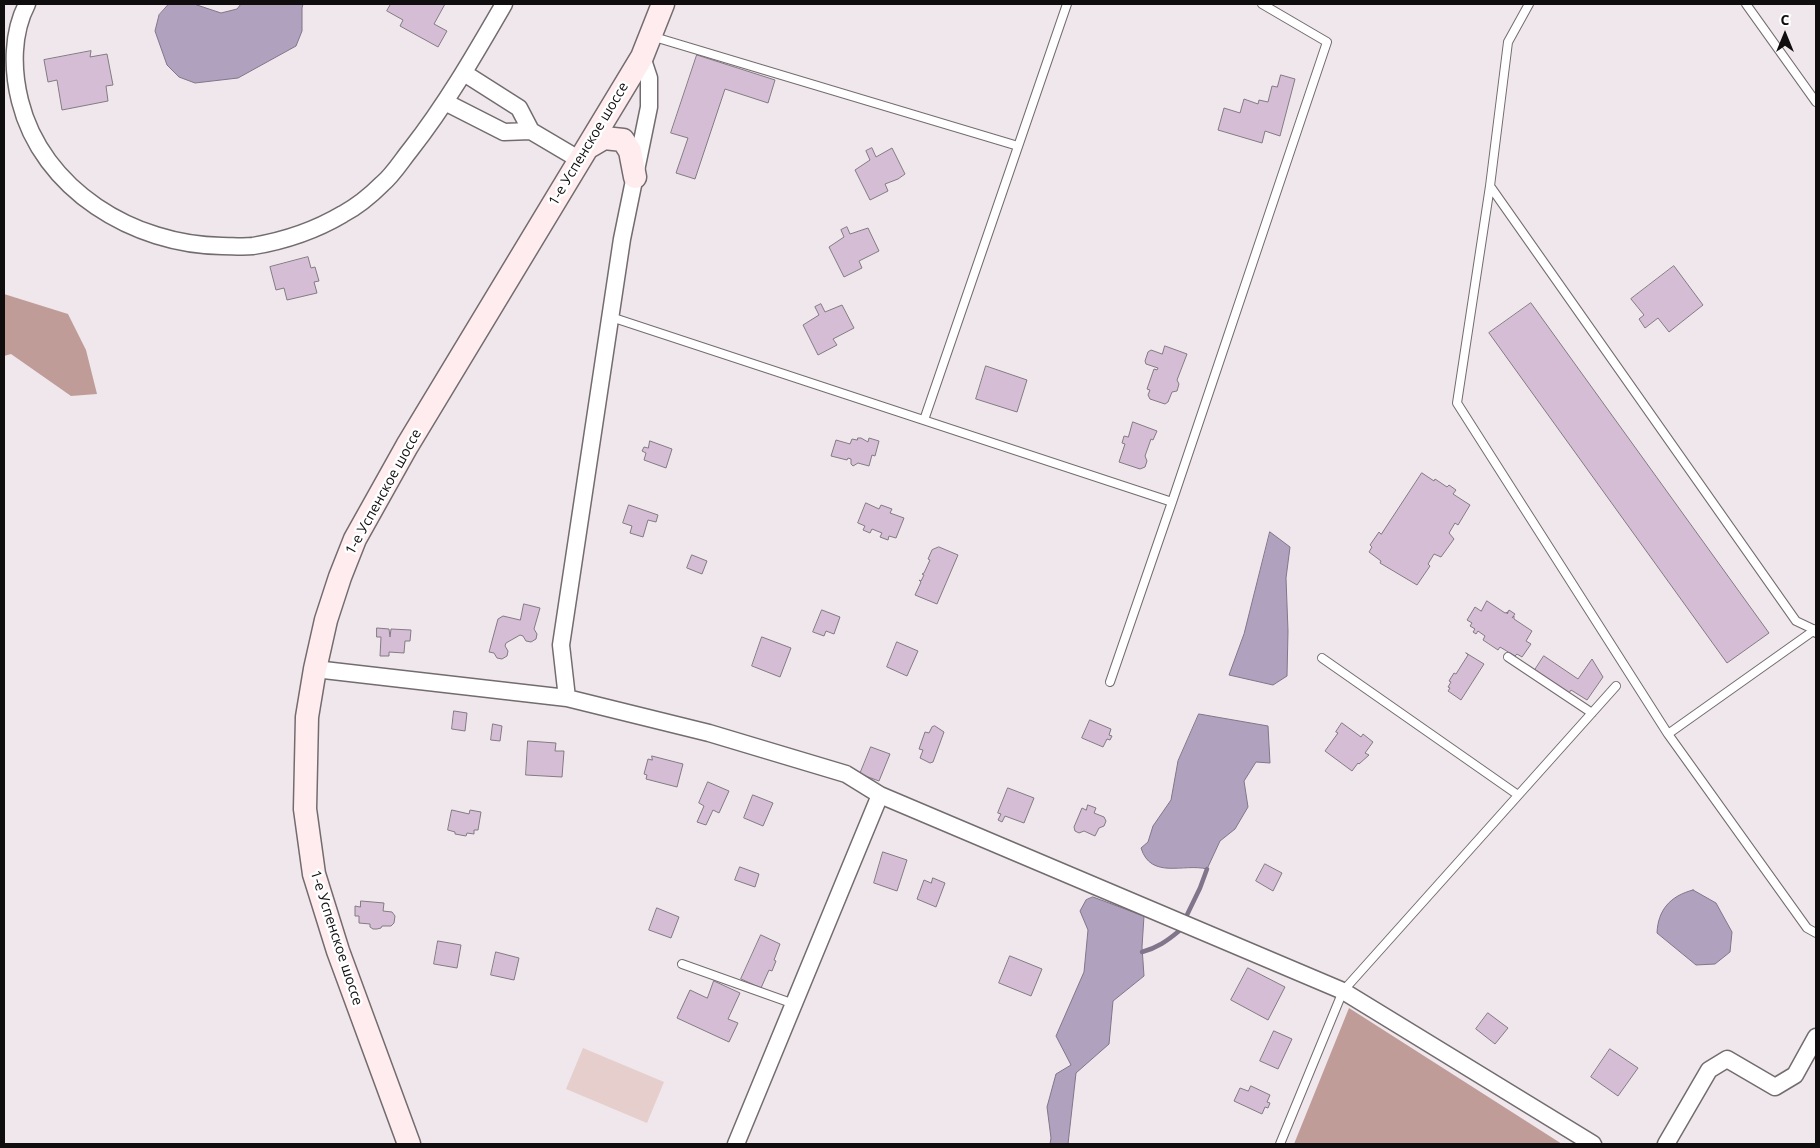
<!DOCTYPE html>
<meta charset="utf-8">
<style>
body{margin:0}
#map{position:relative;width:1820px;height:1148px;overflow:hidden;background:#efe7eb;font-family:"Open Sans",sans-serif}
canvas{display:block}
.frame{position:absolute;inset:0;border:5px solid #0f0d0e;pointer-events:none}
.north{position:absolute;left:1760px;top:10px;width:50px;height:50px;-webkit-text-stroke:4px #fff;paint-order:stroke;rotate:0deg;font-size:14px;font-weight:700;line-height:20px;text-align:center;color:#0f0d0e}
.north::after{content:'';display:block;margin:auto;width:18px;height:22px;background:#0f0d0e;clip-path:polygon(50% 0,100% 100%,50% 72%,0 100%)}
</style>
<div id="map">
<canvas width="1820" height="1148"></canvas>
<div class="frame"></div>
<div class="north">С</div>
</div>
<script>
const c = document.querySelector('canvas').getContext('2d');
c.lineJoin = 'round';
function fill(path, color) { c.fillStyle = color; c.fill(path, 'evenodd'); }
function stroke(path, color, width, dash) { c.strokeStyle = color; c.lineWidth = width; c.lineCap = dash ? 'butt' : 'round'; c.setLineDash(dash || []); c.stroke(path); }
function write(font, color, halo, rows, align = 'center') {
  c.font = font + ' "Open Sans",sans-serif'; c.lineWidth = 5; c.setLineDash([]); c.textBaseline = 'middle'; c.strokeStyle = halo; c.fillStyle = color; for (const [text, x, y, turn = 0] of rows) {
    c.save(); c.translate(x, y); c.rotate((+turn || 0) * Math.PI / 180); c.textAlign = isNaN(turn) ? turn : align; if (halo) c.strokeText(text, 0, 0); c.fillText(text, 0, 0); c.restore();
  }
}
fill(new Path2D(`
 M 583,1048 L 664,1082 L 647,1123 L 566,1089 Z`), '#e6cecc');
fill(new Path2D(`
 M 4,294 L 68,314 L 86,350 L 97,394 L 71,396 L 11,354 L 4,356 Z
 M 1349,1008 L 1562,1144 L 1294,1144 Z`), '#c09c99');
const water = new Path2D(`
 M 169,4 L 194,4 L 221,13 L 237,9 L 241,4 L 303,4 L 302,8 L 302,31 L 296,46 L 238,78 L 195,83 L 179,77 L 167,65 L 155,31 L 159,15 Z
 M 1270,532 L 1290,547 L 1286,578 L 1288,631 L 1287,676 L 1273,685 L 1229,675 L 1244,634 Z
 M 1199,714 L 1268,726 L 1270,763 L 1256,762 L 1244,781 L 1248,807 L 1235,829 L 1220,841 L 1207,869 C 1184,863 1151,880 1141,848 L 1148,842 L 1153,826 L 1171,800 L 1178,761 Z
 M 1693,890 L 1716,903 L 1732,932 L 1730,952 L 1715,964 L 1696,965 L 1657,933 C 1658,910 1670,896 1693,890 Z
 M 1093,897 L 1144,916 L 1142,947 L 1144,976 L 1113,1001 L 1109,1044 L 1076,1073 L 1068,1144 L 1050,1144 L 1051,1138 L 1047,1107 L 1056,1074 L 1071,1065 L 1056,1036 L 1084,972 L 1088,930 L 1080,911 L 1086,900 Z`);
fill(water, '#b0a2bf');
stroke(water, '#80758a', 1);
stroke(new Path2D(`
 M 1185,919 L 1200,888 L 1207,869
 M 1142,952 C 1157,948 1167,941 1179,931`), '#80758a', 4.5);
const building = new Path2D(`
 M 391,4 L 445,4 L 434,24 L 447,31 L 438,47 L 400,26 L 403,20 L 387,11 Z
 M 91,51 L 90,57 L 107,54 L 113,85 L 106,86 L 108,101 L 62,110 L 57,80 L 48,82 L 44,60 Z
 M 697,55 L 775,80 L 768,103 L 725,89 L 695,179 L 676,173 L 688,138 L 671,133 Z
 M 1281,75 L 1295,79 L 1280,136 L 1265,131 L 1262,143 L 1218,130 L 1224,108 L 1240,113 L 1244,99 L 1258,104 L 1259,100 L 1268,102 L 1272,86 L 1277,87 Z
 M 872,148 L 876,157 L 892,148 L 905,174 L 898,179 L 885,184 L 888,191 L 870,200 L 855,170 L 870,160 L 866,151 Z
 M 847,227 L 850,234 L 868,228 L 879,251 L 859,261 L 862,268 L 844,277 L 829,247 L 844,237 L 841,230 Z
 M 308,257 L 311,268 L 315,267 L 319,281 L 314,282 L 317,293 L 287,300 L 284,288 L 276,290 L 270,267 Z
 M 1674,266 L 1703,305 L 1669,332 L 1658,318 L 1645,328 L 1639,319 L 1644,315 L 1631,299 Z
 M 1531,303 L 1769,633 L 1727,663 L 1489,333 Z
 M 821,304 L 825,312 L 842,305 L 854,328 L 833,339 L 837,345 L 818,355 L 803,325 L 819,315 L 815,307 Z
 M 1165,346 L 1187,354 L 1177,380 L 1179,384 L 1177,391 L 1172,392 L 1168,402 L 1165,404 L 1150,399 L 1148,395 L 1150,390 L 1147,389 L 1154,369 L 1157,370 L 1158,368 L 1146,364 L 1145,361 L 1148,352 L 1151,350 L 1162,354 Z
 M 986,366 L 1027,380 L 1017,412 L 976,399 Z
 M 1133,422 L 1157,431 L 1153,440 L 1151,439 L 1145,456 L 1147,461 L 1145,467 L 1140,469 L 1119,462 L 1125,444 L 1122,443 L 1124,436 L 1128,437 Z
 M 858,438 L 861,438 L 868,442 L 869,438 L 879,441 L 875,456 L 872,455 L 869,466 L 858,463 L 853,466 L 851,464 L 851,459 L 848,458 L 847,460 L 831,456 L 836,440 L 850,444 L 852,439 L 857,440 Z
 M 650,441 L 672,449 L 666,468 L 644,460 L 646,453 L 642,451 L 644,447 L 648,448 Z
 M 1422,473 L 1434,481 L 1435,479 L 1447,487 L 1449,485 L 1456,490 L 1453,494 L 1470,505 L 1458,525 L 1455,523 L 1449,533 L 1454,539 L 1441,557 L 1434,554 L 1428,564 L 1430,566 L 1417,585 L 1380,563 L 1381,561 L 1369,552 L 1372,547 L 1370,545 L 1379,532 L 1381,534 Z
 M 866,503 L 879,509 L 881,505 L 892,509 L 890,513 L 904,518 L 896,538 L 889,536 L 888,540 L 880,537 L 882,533 L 872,529 L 870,533 L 863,530 L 865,526 L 858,523 Z
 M 629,505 L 658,515 L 656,522 L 648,520 L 643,537 L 630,533 L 632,526 L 623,523 Z
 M 939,547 L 958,555 L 937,604 L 915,595 L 921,582 L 919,580 L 921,581 L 924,575 L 922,574 L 924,573 L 930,560 L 928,559 L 932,550 Z
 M 692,555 L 707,561 L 702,574 L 687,568 Z
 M 1487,601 L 1505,613 L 1508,612 L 1507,614 L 1509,610 L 1515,614 L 1512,618 L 1514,616 L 1514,619 L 1532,631 L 1526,641 L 1531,644 L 1522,657 L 1517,654 L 1515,656 L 1500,647 L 1498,650 L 1483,640 L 1485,636 L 1478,631 L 1476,634 L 1473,632 L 1475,629 L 1470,626 L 1472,623 L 1467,620 L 1475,607 L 1481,611 Z
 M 524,604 L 540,608 L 534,629 L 537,634 L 536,639 L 531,642 L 526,641 L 523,636 L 520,635 L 506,643 L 505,646 L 508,651 L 507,656 L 502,659 L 497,658 L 494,653 L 489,652 L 498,619 L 503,616 L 520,620 Z
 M 822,610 L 840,617 L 834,634 L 826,631 L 824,636 L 813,632 Z
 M 377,628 L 389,629 L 390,637 L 391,629 L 411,630 L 410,641 L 405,641 L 404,653 L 389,652 L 389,656 L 380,656 L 381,637 L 377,637 Z
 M 762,637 L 791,648 L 780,677 L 752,666 Z
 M 897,642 L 918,651 L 907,676 L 887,667 Z
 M 1466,653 L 1484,664 L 1461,700 L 1448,691 L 1450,688 L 1448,687 L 1451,682 L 1449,681 L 1454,673 L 1456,674 L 1468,655 Z
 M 1544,656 L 1578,679 L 1592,659 L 1603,677 L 1587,700 L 1571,690 L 1567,696 L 1533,673 Z
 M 454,711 L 467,713 L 465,731 L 452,729 Z
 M 1090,720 L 1111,729 L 1109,735 L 1112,736 L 1110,740 L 1107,739 L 1103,747 L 1082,738 Z
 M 1342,723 L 1361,737 L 1363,734 L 1373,742 L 1365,753 L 1369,755 L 1359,764 L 1358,763 L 1352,771 L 1325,751 L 1338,733 L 1336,732 Z
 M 493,724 L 502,726 L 500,741 L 491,740 Z
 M 935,726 L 944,732 L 933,762 L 930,763 L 920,758 L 923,750 L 919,749 L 925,732 L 929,733 L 932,727 Z
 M 528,741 L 556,743 L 555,751 L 564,751 L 562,777 L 526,775 Z
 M 871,747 L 890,754 L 879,781 L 860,774 Z
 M 652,756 L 683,764 L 677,787 L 646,779 L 647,775 L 644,774 L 648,759 L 652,760 Z
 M 708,782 L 729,791 L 719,813 L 713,810 L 706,825 L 697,822 L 704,806 L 699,803 Z
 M 1008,788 L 1034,798 L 1024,823 L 1005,816 L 1002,822 L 998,820 L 1001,814 L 998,813 Z
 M 753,795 L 773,803 L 763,826 L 744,818 Z
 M 1088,805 L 1096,808 L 1094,813 L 1104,817 L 1106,821 L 1104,826 L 1099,828 L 1095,836 L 1084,831 L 1079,833 L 1075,831 L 1074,827 L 1082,808 L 1086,810 Z
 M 452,810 L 469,814 L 470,810 L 481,812 L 478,830 L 474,830 L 474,834 L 467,833 L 466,836 L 455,834 L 455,832 L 448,830 Z
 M 883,852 L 907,860 L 897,891 L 874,883 Z
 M 1265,864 L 1282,873 L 1273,891 L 1256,881 Z
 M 740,867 L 759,874 L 755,887 L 735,880 Z
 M 933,878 L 945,883 L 936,907 L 917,899 L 924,880 L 931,883 Z
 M 361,901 L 384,903 L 383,911 L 392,912 L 395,916 L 394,923 L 391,926 L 382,926 L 381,928 L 377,929 L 373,929 L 370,927 L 370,924 L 359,923 L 359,916 L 355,916 L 355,906 L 360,907 Z
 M 657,908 L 679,917 L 671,938 L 649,930 Z
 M 761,935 L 780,944 L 774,960 L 776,961 L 772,971 L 769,970 L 761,988 L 741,979 Z
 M 438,941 L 461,945 L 457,968 L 434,964 Z
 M 496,952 L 519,958 L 514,980 L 491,975 Z
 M 1010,956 L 1042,969 L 1031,996 L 999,983 Z
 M 1248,968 L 1285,987 L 1268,1020 L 1231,1000 Z
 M 714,981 L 740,993 L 728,1019 L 738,1023 L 729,1042 L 677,1018 L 690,990 L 707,998 Z
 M 1488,1013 L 1508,1028 L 1495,1044 L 1476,1029 Z
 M 1274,1031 L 1292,1039 L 1278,1069 L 1260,1061 Z
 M 1610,1049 L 1638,1068 L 1618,1096 L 1591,1077 Z
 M 1251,1086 L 1270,1095 L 1267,1102 L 1270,1103 L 1268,1108 L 1265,1107 L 1262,1114 L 1234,1101 L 1240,1088 L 1248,1091 Z`);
fill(building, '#d6bdd6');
stroke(building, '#817c81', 1);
const lane = new Path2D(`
 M 1746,4 L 1816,102
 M 651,36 L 1018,146
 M 1490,186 L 1508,42 L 1529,4
 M 611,317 L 1172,502
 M 924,420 L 1067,4
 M 1816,633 L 1815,630 L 1796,621 L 1490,186 L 1457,403 L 1668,734 L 1807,928 L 1816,933
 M 1508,657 L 1592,713
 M 1322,658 L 1518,795
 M 1110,682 L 1172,502 L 1327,42 L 1262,4
 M 1668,734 L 1816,629
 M 682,964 L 794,1004
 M 1280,1144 L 1343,991 L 1616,686`);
const street = new Path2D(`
 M 27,4 C 12,33 12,69 20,101 C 42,190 134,245 222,246 C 232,246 243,247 253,246 C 283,241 316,230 343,214 C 356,207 371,195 382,184 C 393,175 402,160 411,149 C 447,103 475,54 504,4
 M 464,73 L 519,108 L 531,131 L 580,160
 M 445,102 L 504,132 L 531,131
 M 315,669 L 567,698 L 709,733 L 846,774 L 880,795 L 736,1144
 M 567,698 L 561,645 L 622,239 L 649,107 L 649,78 L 642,57
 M 880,795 L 1343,991 L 1593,1144
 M 1666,1144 L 1709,1070 L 1727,1059 L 1775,1087 L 1795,1075 L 1816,1037`);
const secondary = new Path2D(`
 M 587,148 L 604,138 L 623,140 L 630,151 L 635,177
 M 409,1144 L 338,951 L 314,874 L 305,809 L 307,717 L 315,669 L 326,620 L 340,577 L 355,539 L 407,446 L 642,57 L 663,4`);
stroke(lane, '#736c6f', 10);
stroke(street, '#736c6f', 19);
stroke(secondary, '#736c6f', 25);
stroke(lane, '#fff', 8);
stroke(street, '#fff', 16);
stroke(secondary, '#ffecef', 22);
write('14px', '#0f0d0e', '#fff', [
 ["1-е Успенское шоссе",589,144,-59],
 ["1-е Успенское шоссе",384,492,-61],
 ["1-е Успенское шоссе",336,938,72]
]);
</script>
